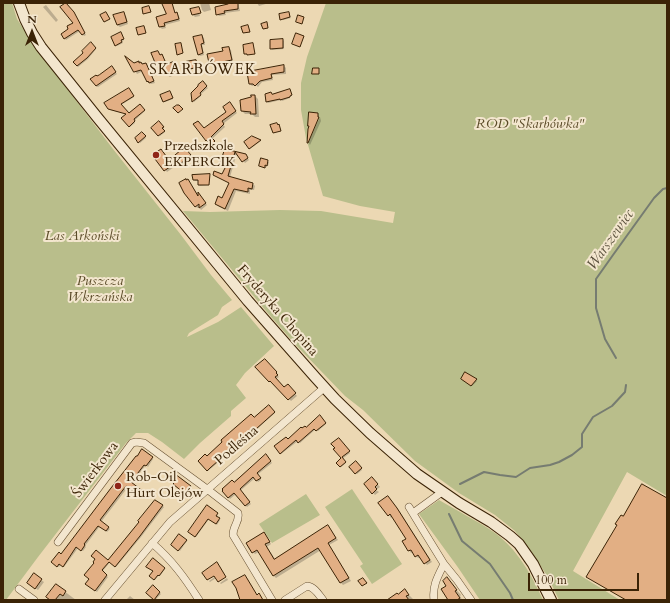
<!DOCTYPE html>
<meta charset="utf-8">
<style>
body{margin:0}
#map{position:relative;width:670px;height:603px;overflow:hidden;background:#ecd8b3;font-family:Cardo,serif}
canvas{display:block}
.frame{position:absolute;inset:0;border:4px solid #3b2306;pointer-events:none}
.north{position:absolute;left:12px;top:12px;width:40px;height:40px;-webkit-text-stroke:3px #f3e6ce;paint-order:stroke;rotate:0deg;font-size:11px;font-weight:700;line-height:16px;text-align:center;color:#3b2306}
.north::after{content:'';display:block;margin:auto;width:14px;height:18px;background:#3b2306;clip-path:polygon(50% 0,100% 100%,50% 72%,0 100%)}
.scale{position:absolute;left:528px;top:573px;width:111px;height:18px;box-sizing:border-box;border:2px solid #3b2306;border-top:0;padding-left:5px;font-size:12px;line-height:14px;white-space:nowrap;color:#3b2306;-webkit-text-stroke:3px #f3e6ce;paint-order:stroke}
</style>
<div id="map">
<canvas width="670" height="603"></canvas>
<div class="frame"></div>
<div class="north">N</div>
<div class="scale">100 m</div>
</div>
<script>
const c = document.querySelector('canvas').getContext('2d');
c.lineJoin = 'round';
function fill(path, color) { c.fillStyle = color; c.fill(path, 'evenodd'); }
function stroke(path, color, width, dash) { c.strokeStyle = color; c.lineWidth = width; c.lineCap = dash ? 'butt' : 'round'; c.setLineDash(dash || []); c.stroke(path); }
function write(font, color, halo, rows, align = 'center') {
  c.font = font + ' Cardo,serif'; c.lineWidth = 4; c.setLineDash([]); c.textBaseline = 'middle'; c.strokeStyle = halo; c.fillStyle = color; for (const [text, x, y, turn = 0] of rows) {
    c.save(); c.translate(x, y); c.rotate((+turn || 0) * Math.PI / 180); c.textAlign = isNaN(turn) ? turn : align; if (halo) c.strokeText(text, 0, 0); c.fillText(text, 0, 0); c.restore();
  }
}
fill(new Path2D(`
 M 3,3 L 12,3 L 17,19 L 37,49 L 113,149 L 181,235 L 211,275 L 232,300 L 222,307 L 218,315 L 189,333 L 187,337 L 218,322 L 241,307 L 274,346 L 245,373 L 236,385 L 246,398 L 231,411 L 231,416 L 200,443 L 184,459 L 162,442 L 148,433 L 136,433 L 126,443 L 38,557 L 6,600 L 3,600 Z
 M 326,3 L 667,3 L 667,496 L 627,472 L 573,571 L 620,600 L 559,600 L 549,579 L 531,551 L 515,531 L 495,515 L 459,493 L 415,461 L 363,410 L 345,396 L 294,343 L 266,311 L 183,211 L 210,212 L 280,210 L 321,211 L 393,223 L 395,212 L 360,206 L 323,196 L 306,138 L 301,110 L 301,83 L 307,57 Z
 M 352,489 L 402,564 L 372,584 L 360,566 L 363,564 L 325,507 Z
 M 306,494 L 320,515 L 272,543 L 259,524 Z
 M 439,500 C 457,511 478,521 495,533 C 517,549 532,575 543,600 L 480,600 L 457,566 L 419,514 Z`), '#b9be8b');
fill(new Path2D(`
 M 168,3 L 169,3 L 173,7 L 176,14 L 177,13 L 179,16 L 180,21 L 165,25 L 166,28 L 162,29 L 160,27 L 158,18 L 167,15 Z
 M 200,3 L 209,3 L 211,10 L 204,12 L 202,10 Z
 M 229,3 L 238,3 L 240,11 L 225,13 L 226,15 L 219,16 L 217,14 L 229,5 Z
 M 257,3 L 269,3 L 259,6 Z
 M 46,5 L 58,20 L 56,22 L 43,7 Z
 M 199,8 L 200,9 L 198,9 L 200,16 L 195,17 L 193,15 Z
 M 123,13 L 126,16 L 128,24 L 120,27 L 117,25 Z
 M 289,13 L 291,18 L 283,20 L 283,19 Z
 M 75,15 L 86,35 L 84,36 L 80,31 L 66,40 L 62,34 L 69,29 L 74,23 Z
 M 121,34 L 124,40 L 122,41 L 123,43 L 117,46 L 112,38 Z
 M 202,36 L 204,38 L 205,45 L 202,45 L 204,55 L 200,56 L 198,54 Z
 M 283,40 L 284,41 L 284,49 L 272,50 L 271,49 Z
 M 91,44 L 96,49 L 88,59 L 78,67 L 74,62 L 85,53 Z
 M 229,48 L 231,50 L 233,62 L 215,65 L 210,62 Z
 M 128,60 L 134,64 L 138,62 L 143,65 L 146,64 L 148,66 L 155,83 L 151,84 L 149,83 L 143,71 L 137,74 Z
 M 196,61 L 198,68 L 188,70 L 187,69 Z
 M 175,66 L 178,73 L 170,77 L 167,75 L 164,68 Z
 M 284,66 L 286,68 L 286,74 L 272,75 L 273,80 L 262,82 L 258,87 L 256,85 L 252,86 L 250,84 Z
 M 113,69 L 117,74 L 98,87 L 96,86 L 98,78 Z
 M 203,83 L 208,88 L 200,95 L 201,96 L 194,102 L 192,93 Z
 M 129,90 L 134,97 L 121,105 L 129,114 L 140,105 L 145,111 L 134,121 L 135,123 L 130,127 L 123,118 L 127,114 L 110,110 Z
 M 290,90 L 292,96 L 290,96 L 290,98 L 282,101 L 281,100 L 268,103 L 267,102 L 272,94 Z
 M 170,92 L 173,99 L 165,102 L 164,101 Z
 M 255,96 L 258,99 L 259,117 L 255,117 L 252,114 L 245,114 L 242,111 Z
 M 231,105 L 237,113 L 223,124 L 225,127 L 212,139 L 216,144 L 212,145 L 209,141 L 204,130 L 227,112 Z
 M 310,113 L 318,114 L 319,115 L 309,136 L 309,141 L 320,117 L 321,121 L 310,145 L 308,142 L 310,127 L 309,126 Z
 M 159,123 L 164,128 L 163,129 L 165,132 L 160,136 L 153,128 Z
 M 142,133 L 146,138 L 140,143 L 136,138 Z
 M 252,137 L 261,141 L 250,149 L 245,142 Z
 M 185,150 L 192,157 L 182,166 L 180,163 L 167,172 L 154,155 L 170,161 Z
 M 226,150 L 245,155 L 249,160 L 245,163 L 237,153 L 230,177 L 253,184 L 255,186 L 254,190 L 250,190 L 250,194 L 236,191 L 228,211 L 218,206 L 216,204 L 222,199 L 230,183 L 223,175 L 226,167 L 223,164 Z
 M 261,160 L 269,162 L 268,166 L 266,166 L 266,168 L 260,166 Z
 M 209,175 L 210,176 L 210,181 L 209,181 L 209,185 L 200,186 L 199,185 L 199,181 L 195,181 L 194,180 Z
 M 188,180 L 200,198 L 199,194 L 207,205 L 201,210 L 199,207 L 198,208 L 196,207 L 185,193 Z
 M 265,360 L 278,374 L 277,375 L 279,377 L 276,379 L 284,388 L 288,385 L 297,396 L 291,401 L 273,382 L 272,383 L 257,367 Z
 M 465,374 L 477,381 L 472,386 L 463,380 Z
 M 269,406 L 275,413 L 257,429 L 208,471 L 199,461 L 207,457 Z
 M 320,417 L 326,424 L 318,431 L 316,429 L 300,443 L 298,441 L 281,454 L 275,447 L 288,440 L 306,429 Z
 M 338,439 L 350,453 L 342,459 L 346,463 L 341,467 L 338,463 L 343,458 L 335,449 Z
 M 266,455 L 272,463 L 257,475 L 261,480 L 258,482 L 255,478 L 240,491 L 251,504 L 247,507 L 236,494 L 230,499 L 223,491 Z
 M 152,458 L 153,459 L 148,467 L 146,465 L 131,484 L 145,494 L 143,497 L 128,487 L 101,522 L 110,529 L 107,532 L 100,526 L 85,546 L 86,547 L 83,551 L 78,548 L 64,567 L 61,564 L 59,567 L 54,563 L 61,556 L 112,488 Z
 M 356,462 L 362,470 L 357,474 L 350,467 Z
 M 176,476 L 192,488 L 187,494 L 174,484 L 176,482 Z
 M 372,478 L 380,487 L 376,490 L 379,492 L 375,495 L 365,484 Z
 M 390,499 L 400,512 L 432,562 L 427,565 L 421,557 L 418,558 L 413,552 L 411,553 L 409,550 L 407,539 L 393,516 L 391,518 L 389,515 Z
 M 156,501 L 164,507 L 141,537 L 116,567 L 110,562 L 102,572 L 108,577 L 97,592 L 88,585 L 108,561 Z
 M 207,507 L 218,515 L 216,517 L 220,520 L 217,525 L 209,519 L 196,537 L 189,531 Z
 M 328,527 L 338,540 L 329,545 L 351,581 L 343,585 L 341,583 L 321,550 L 276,578 L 273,575 L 259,552 L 255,554 L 253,552 L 266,536 L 271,544 L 267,547 L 275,559 Z
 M 180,536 L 187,541 L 180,551 L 172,545 Z
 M 153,560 L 165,569 L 160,576 L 159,575 L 155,580 L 150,576 L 154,571 Z
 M 217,564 L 225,576 L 218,581 L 216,578 L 210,582 L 209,581 L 219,574 L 217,572 L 207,579 L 203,573 Z
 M 227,578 L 228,580 L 221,584 L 220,583 Z
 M 447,579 L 461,595 L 460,596 L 462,600 L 448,600 L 446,598 L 447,597 Z
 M 41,580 L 44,582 L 38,590 L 31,585 Z
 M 56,585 L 76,600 L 51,600 Z
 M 153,587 L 161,594 L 155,600 L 147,593 Z
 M 405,591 L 414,600 L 388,600 L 398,596 Z
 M 130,596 L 135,600 L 126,600 Z`), '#0003');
stroke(new Path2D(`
 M 616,358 L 605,339 L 596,308 L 596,279 L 613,255 L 654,198 L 663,189 L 667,188
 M 460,484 L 484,472 L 500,475 L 516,477 L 530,468 L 550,465 L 559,462 L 572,455 L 582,447 L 582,434 L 593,417 L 612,406 L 625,392 L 626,385
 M 449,514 L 462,541 L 490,564 L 510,593 L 513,600`), '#767c71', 2);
const building = new Path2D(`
 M 66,3 L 74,12 L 85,33 L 82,35 L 78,30 L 64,39 L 61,34 L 68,29 L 67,26 L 73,23 L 60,7 Z
 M 162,3 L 172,3 L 175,13 L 177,12 L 179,19 L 164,23 L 165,26 L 159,27 L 156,17 L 166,14 Z
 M 228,3 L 238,3 L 238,9 L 224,11 L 225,13 L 216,15 L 215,7 L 228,4 Z
 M 149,6 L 151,12 L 143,14 L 142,8 Z
 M 199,7 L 201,13 L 192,15 L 190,9 Z
 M 106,12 L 110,19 L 104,22 L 100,15 Z
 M 124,12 L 127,22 L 117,25 L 113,15 Z
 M 289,12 L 290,17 L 280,20 L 279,14 Z
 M 298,15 L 304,17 L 302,24 L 296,22 Z
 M 267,22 L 268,28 L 263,29 L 261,24 Z
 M 248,25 L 250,32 L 243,33 L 241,27 Z
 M 144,26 L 146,33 L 138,35 L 136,28 Z
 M 121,32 L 124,39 L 121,40 L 122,42 L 115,46 L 111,37 Z
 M 296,33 L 304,36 L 300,47 L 292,44 Z
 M 202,35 L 204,43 L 201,44 L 203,53 L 198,55 L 193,37 Z
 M 283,39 L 283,48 L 270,49 L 270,40 Z
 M 91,42 L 96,48 L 87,58 L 77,66 L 73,62 L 83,53 L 82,51 Z
 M 181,43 L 183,53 L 177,55 L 175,44 Z
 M 253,43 L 255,54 L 247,55 L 247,54 L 244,54 L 243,45 Z
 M 229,47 L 232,60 L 212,64 L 211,62 L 209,63 L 207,54 L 223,51 L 222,48 Z
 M 158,51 L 160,55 L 162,54 L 165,61 L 156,65 L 151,53 Z
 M 125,56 L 134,63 L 139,61 L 139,63 L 141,62 L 142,64 L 146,63 L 154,81 L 149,83 L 148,81 L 147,82 L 141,70 L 134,72 Z
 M 196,60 L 198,67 L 186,70 L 185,62 Z
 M 173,62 L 177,70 L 166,75 L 162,67 Z
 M 284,65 L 284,72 L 271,74 L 272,78 L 260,81 L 255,86 L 253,84 L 249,84 L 247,72 Z
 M 112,66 L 116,72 L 96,86 L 90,79 L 96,75 L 97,76 L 99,75 Z
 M 313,68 L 319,68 L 319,74 L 312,74 Z
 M 203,81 L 207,86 L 200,93 L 201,95 L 192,102 L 191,93 L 198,86 L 198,85 Z
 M 129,88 L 134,96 L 121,104 L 129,113 L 140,104 L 145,110 L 134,119 L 135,121 L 129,127 L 121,118 L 126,114 L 108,109 L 104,103 Z
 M 290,89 L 292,95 L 290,96 L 290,97 L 280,100 L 280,99 L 266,102 L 265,94 L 271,92 L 272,94 Z
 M 170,91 L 173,98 L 163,102 L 160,95 Z
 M 251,95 L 255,95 L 256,114 L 250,114 L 251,112 L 241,111 L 240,100 L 251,97 Z
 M 230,102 L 236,111 L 222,121 L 224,124 L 211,137 L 215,141 L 212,144 L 210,144 L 206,140 L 206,141 L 193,124 L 198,121 L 204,128 L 226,112 L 223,107 Z
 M 177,105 L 179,105 L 183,109 L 178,113 L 173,108 Z
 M 309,112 L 318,113 L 318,117 L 319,117 L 308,143 L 307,143 L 308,129 L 309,126 L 308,126 Z
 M 159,121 L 164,127 L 162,128 L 165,131 L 158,136 L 151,128 Z
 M 277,123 L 278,125 L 279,124 L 281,131 L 273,133 L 270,125 Z
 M 142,132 L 146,136 L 138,143 L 135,138 Z
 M 252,136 L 261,140 L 249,149 L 244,142 Z
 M 185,148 L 191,155 L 180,164 L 177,162 L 164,171 L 152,155 L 161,149 L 169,160 L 181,150 L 182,151 Z
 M 225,149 L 246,154 L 248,158 L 242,162 L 235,152 L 228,176 L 253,183 L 252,189 L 248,188 L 248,192 L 234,189 L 225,209 L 215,204 L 218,196 L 222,198 L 229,183 L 213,175 L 214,171 L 222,174 L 226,166 L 222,165 L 222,162 L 221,162 Z
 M 261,158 L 268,160 L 267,166 L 265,165 L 265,168 L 259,166 Z
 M 210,174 L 209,185 L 198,185 L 198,180 L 193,180 L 192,175 Z
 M 186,179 L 186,180 L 188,179 L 198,196 L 198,192 L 206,203 L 199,208 L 199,204 L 195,207 L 184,193 L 179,183 Z
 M 265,359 L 277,372 L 276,373 L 278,375 L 275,377 L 284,387 L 288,384 L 296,393 L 288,400 L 270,381 L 269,382 L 255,367 Z
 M 465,372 L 477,379 L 471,386 L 461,379 Z
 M 269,405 L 275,412 L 256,429 L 255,428 L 244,438 L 210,468 L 207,471 L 198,461 L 205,454 L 207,456 L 222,442 L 221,440 L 251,414 L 254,417 Z
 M 320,415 L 326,423 L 316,431 L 314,429 L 298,443 L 296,440 L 280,454 L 274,446 L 286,437 L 288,439 L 301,427 L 302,428 L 305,426 L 306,427 Z
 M 339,438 L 350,451 L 342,457 L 346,462 L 340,467 L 336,463 L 341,458 L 333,449 L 335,448 L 331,444 Z
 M 142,449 L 153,457 L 146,466 L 144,465 L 131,482 L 144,492 L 141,497 L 126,486 L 100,520 L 109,527 L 106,531 L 98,526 L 84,544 L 85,545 L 81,551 L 76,547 L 63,567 L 59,564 L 57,567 L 51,562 L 59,552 L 61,554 L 111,488 L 136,456 L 137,456 Z
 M 266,454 L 271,461 L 257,473 L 261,478 L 256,481 L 253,477 L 240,489 L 250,502 L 245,506 L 234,493 L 228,498 L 222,491 L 223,490 L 222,489 L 232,480 L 234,482 Z
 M 356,461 L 362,468 L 355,474 L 349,467 Z
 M 175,474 L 191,486 L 185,494 L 173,484 L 175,482 L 171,480 Z
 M 372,477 L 378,484 L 375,487 L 377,489 L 372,494 L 364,484 Z
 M 642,484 L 667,498 L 667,600 L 626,600 L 586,577 L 617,525 L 615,524 L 621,515 L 623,516 Z
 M 388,496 L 397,508 L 430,560 L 424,564 L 418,555 L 415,557 L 411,550 L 408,551 L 402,541 L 406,539 L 390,514 L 388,516 L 378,503 Z
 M 155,500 L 163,505 L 140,536 L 115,567 L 109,562 L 102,570 L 107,575 L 95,591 L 85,584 L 89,579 L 84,575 L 94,563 L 93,562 L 95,559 L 91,556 L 96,550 L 108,560 L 139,522 L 138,521 Z
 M 207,505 L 218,513 L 216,516 L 220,518 L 216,524 L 208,519 L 195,537 L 188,532 Z
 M 328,525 L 336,538 L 328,543 L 349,578 L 340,583 L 318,548 L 273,576 L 257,550 L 252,553 L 246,543 L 264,532 L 270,542 L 265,544 L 274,559 Z
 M 179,534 L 187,540 L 178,551 L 171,545 Z
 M 153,558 L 165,568 L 159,576 L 158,575 L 154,580 L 149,576 L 153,571 L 146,567 Z
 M 217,562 L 226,577 L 218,582 L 214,576 L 207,580 L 202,573 Z
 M 34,573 L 42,579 L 35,589 L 27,583 Z
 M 245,575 L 257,595 L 259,593 L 263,600 L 240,600 L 236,588 L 232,582 Z
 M 447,577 L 457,590 L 455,591 L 460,598 L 457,600 L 448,600 L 441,589 L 446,586 L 443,581 Z
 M 363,578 L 367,583 L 362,586 L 358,581 Z
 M 56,584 L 66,591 L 63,596 L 60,594 L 55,600 L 50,600 L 46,597 Z
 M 153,585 L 160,592 L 154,600 L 146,593 Z
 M 405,589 L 409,595 L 406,596 L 409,600 L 387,600 L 397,593 L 398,594 Z`);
fill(building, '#e2af84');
stroke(building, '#3b2306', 1);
const street = new Path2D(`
 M 409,507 L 423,530 L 444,564 C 438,576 432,586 434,600
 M 413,513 L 442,492
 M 58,542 L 132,443 L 136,442 L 144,443 L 207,489 L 238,513 C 240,522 233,525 233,535 L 272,600
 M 152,543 C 172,560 185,578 199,600
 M 444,564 L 457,580 L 471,600
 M 19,589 L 34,600
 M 105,600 L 170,522 L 325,387
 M 285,600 L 307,586 C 315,587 319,595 323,600`);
const secondary = new Path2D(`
 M 19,3 L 25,19 L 32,33 L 41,47 L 97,117 L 248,301 L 315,377 L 335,399 L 370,433 L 417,474 L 459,503 L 491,522 L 510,536 L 519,544 L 533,564 L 551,600`);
stroke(street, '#675031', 8);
stroke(secondary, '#3b2306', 12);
stroke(street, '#f3e6ce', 7);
stroke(secondary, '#f3e6ce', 10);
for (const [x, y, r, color] of [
 [156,155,4,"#8f2418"],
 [118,486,4,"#8f2418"]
]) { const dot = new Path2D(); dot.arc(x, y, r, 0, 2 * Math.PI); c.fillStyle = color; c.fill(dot); stroke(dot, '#f3e6ce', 1.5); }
write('italic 14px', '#5a4a27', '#f3e6ce', [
 ["ROD \"Skarbówka\"",530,125],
 ["Las Arkoński",82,237],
 ["Puszcza",100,282],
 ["Wkrzańska",100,298]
]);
write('14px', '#3b2306', '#f3e6ce', [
 ["Przedszkole",164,147],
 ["EKPERCIK",164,163],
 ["Rob-Oil",126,478],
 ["Hurt Olejów",126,494]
], 'left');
write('14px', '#3b2306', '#f3e6ce', [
 ["Fryderyka Chopina",277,311,49],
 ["Podleśna",237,446,-41],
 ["Świerkowa",96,470,-53]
]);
c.letterSpacing = '1px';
write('15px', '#3b2306', '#f3e6ce', [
 ["SKARBÓWEK",203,71]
]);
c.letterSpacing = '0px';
write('italic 15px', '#594f3b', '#f3e6ce', [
 ["Warszewiec",611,240,-55]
]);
</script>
